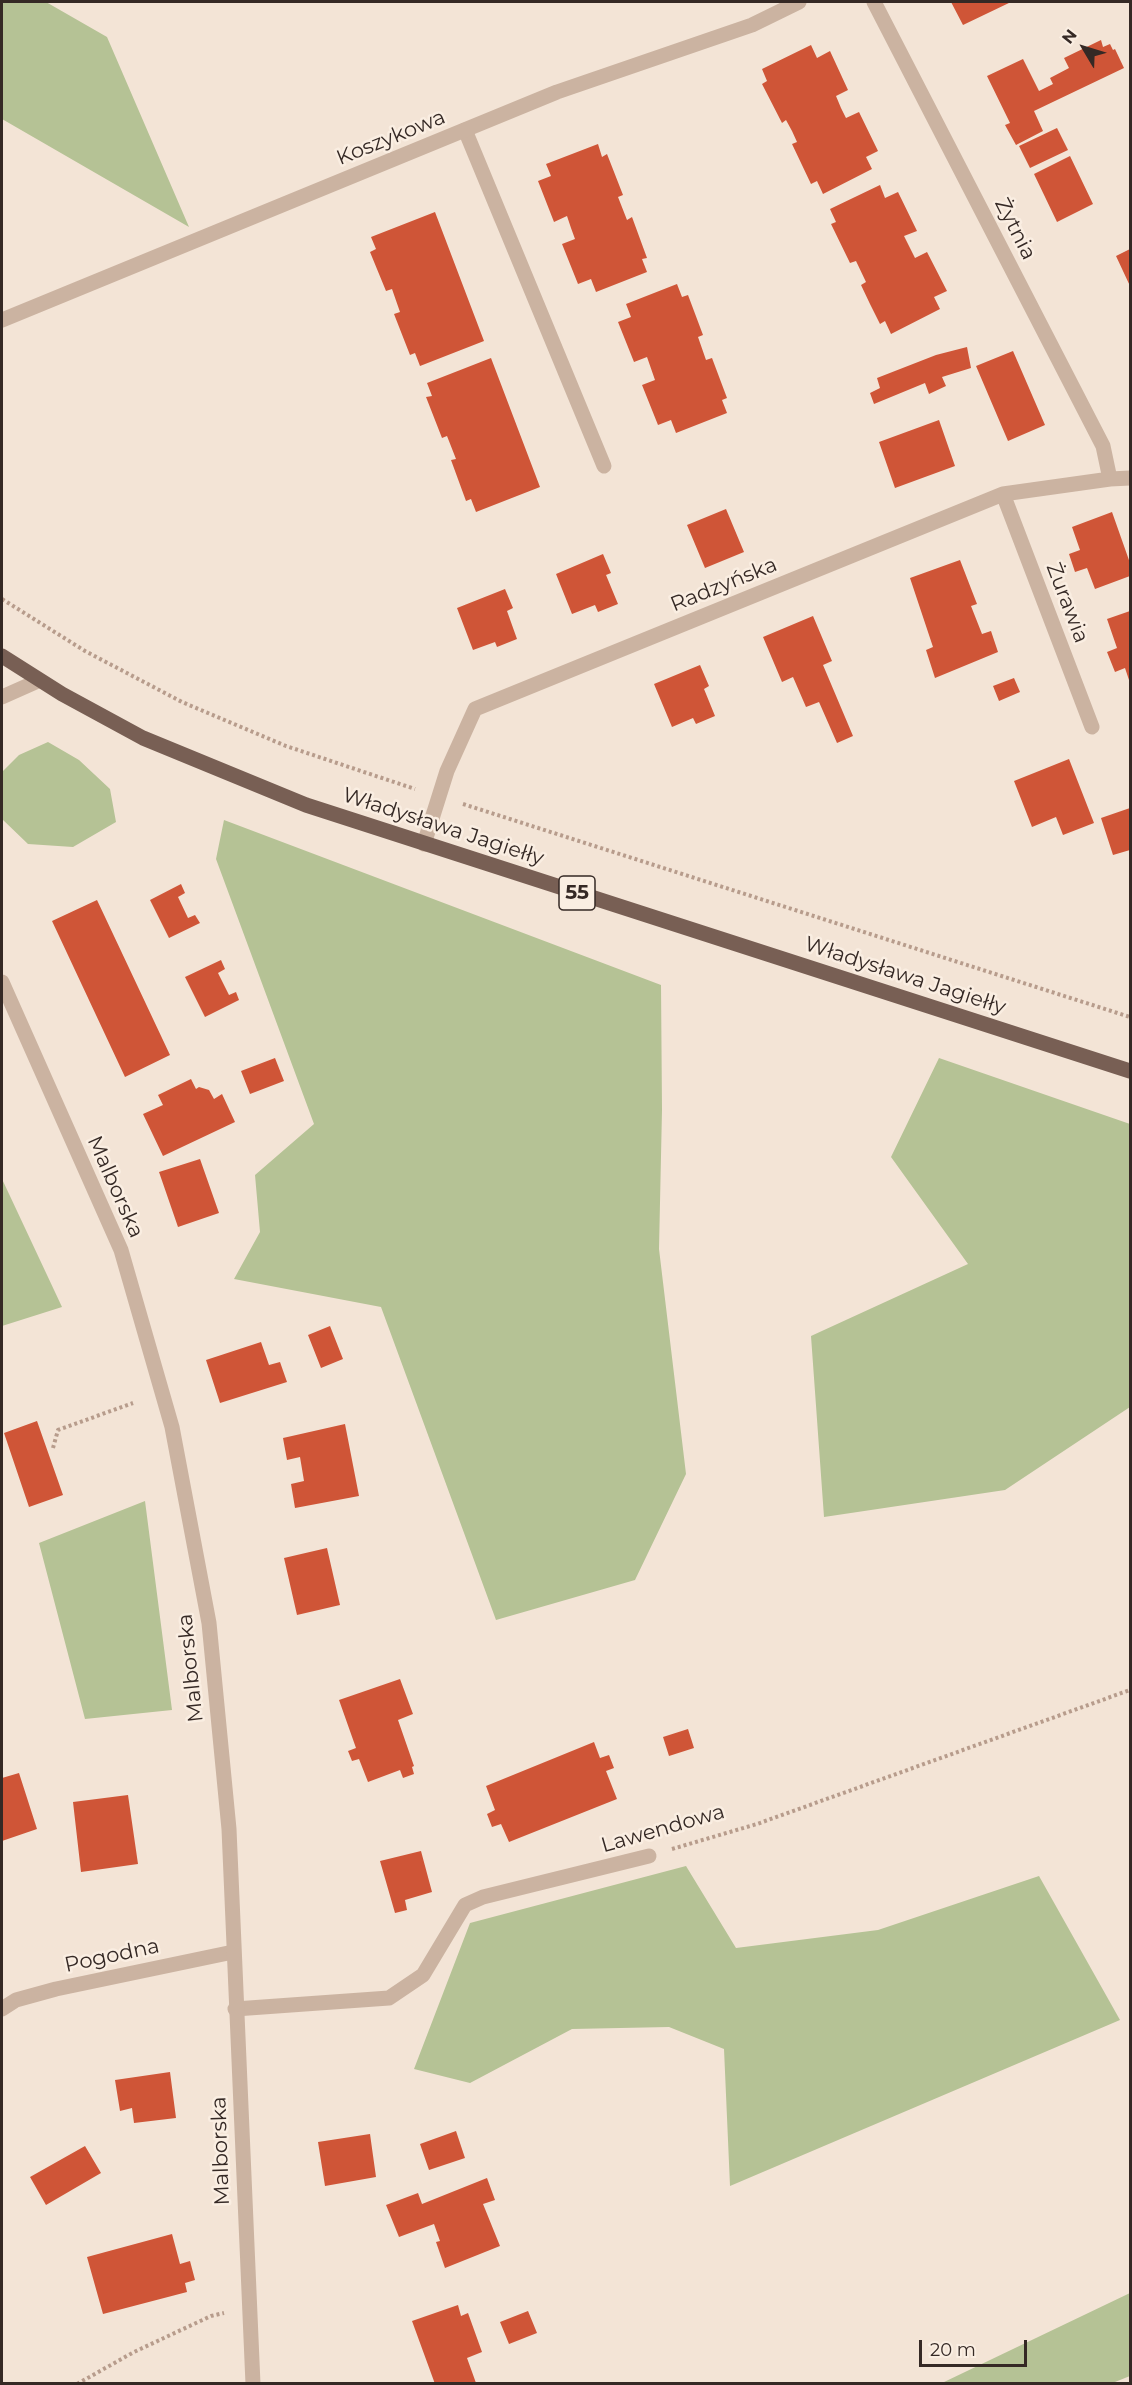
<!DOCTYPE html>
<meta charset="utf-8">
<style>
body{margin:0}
#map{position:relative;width:1132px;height:2385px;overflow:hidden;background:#f3e4d6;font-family:Montserrat,sans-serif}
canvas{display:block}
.frame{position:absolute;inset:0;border:3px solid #352925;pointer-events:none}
.north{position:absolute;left:1054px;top:18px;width:60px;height:60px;-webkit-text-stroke:4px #faeee2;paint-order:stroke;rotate:308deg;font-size:16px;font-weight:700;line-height:24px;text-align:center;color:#352925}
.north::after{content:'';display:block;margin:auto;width:21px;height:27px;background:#352925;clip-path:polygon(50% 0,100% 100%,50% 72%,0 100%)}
.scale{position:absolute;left:919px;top:2340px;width:108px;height:27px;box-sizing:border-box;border:3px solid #352925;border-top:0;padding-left:8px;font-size:18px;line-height:21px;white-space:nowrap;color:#352925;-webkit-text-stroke:4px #faeee2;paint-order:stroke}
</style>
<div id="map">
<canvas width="1132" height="2385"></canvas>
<div class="frame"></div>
<div class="north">N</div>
<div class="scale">20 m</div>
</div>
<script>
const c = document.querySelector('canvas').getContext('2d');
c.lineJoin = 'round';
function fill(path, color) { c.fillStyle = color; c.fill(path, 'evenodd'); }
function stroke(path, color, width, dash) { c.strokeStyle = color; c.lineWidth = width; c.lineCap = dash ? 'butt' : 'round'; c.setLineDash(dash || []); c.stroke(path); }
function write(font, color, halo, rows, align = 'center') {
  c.font = font + ' Montserrat,sans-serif'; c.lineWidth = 5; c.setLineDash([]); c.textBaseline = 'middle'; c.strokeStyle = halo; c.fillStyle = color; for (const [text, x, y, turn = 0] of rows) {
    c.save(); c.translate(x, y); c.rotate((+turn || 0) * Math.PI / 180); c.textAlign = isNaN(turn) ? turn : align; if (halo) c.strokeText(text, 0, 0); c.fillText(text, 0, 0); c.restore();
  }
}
fill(new Path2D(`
 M 2,2 L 46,2 L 107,37 L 189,227 L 2,119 Z
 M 48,742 L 79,760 L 110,789 L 116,822 L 73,847 L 28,844 L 2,819 L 2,772 L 19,755 Z
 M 224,820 L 661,985 L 662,1110 L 659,1249 L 686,1474 L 635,1580 L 496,1620 L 381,1307 L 234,1279 L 260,1232 L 255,1175 L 314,1124 L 216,859 Z
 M 939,1058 L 1130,1124 L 1130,1407 L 1005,1490 L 824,1517 L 811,1336 L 968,1264 L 891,1157 Z
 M 2,1179 L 62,1307 L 2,1326 Z
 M 145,1501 L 172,1710 L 85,1719 L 39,1543 Z
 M 686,1866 L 736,1948 L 878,1930 L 1039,1876 L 1120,2020 L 730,2186 L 724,2049 L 669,2027 L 572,2029 L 470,2083 L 414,2069 L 470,1923 Z
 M 1130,2293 L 1130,2376 L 1110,2384 L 942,2383 Z`), '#b5c295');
fill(new Path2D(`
 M 951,2 L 1011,2 L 963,25 Z
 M 1101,40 L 1103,47 L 1110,44 L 1113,50 L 1115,49 L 1124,68 L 1034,111 L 1043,131 L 1016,145 L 1005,125 L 1010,123 L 987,76 L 1023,59 L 1039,91 L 1053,84 L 1050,78 L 1069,68 L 1064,58 Z
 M 811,45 L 817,58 L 830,51 L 848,90 L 836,96 L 841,108 L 846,118 L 859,112 L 878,151 L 866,157 L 872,169 L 823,194 L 817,181 L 811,184 L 792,144 L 797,142 L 792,131 L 786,120 L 782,123 L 762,84 L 767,81 L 762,69 Z
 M 1057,128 L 1068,150 L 1030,168 L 1019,146 Z
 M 598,144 L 602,157 L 607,154 L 623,195 L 618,197 L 627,220 L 632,217 L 647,258 L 642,259 L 647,272 L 596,292 L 591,279 L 578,284 L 562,244 L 575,239 L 571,228 L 567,216 L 554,222 L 538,181 L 551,176 L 546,164 Z
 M 1070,156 L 1093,204 L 1057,222 L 1034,174 Z
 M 880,185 L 885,198 L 898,192 L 917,231 L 904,236 L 915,258 L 927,252 L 947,291 L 934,297 L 940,309 L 891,334 L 885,321 L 880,324 L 870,304 L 861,285 L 866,282 L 856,261 L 850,263 L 831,224 L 836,222 L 830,209 Z
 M 435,212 L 484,341 L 420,366 L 415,353 L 410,355 L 394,314 L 400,312 L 392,289 L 386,291 L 370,252 L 376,249 L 371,237 Z
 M 1130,249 L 1130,286 L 1116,256 Z
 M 677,284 L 682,297 L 688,295 L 703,335 L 698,337 L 706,360 L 712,358 L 727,398 L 722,400 L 727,413 L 676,433 L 671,420 L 658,425 L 642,385 L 655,380 L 647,357 L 634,362 L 618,322 L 631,317 L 626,304 Z
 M 967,347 L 971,368 L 942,377 L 946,386 L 929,394 L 925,383 L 874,404 L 870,393 L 880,388 L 877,378 L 936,355 Z
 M 1013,351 L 1045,425 L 1008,441 L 976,366 Z
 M 491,358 L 540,487 L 476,512 L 471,499 L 466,501 L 451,460 L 456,459 L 447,436 L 442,438 L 426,397 L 432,396 L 427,383 Z
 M 939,420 L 955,466 L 895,488 L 879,442 Z
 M 726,509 L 744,552 L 705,568 L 687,525 Z
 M 1112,512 L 1130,563 L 1130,576 L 1095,589 L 1087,568 L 1075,572 L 1069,554 L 1080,550 L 1072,527 Z
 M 603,554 L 611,573 L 606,575 L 618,604 L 598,612 L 595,605 L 572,614 L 556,574 Z
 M 960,560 L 977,604 L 971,606 L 982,634 L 991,631 L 998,652 L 935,678 L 926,650 L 933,647 L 910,578 Z
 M 505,589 L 513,608 L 507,611 L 517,639 L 497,647 L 495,642 L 473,650 L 457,608 Z
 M 1130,611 L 1130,683 L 1125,668 L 1115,672 L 1107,652 L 1117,648 L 1107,619 Z
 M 813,616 L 832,661 L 823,665 L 853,736 L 837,743 L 819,702 L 806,707 L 793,677 L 782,682 L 763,637 Z
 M 700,665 L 709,686 L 704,689 L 715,716 L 696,724 L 693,718 L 672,727 L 654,684 Z
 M 1014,678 L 1020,692 L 999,701 L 993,686 Z
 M 1069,759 L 1094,823 L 1063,835 L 1056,817 L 1032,827 L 1014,781 Z
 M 1130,808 L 1130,850 L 1113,855 L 1101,818 Z
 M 181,884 L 185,893 L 178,897 L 188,918 L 195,915 L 200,923 L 169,938 L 150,900 Z
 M 97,900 L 170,1055 L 125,1077 L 52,921 Z
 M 221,960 L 225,969 L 218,973 L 229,995 L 236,992 L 239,1000 L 205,1017 L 185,977 Z
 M 275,1058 L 284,1081 L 250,1094 L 241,1071 Z
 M 191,1079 L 196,1089 L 199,1087 L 209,1090 L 214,1099 L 222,1094 L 235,1122 L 163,1156 L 143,1114 L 163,1105 L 158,1095 Z
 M 200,1159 L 219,1213 L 178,1227 L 159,1172 Z
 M 330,1326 L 343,1359 L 321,1368 L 308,1335 Z
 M 261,1342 L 269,1365 L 280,1362 L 287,1382 L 220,1403 L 206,1360 Z
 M 37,1421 L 63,1495 L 29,1507 L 4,1433 Z
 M 345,1424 L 359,1496 L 295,1508 L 291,1484 L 304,1481 L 300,1457 L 287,1460 L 283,1438 Z
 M 327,1548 L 340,1605 L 297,1615 L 284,1558 Z
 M 400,1679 L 413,1714 L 398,1720 L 414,1766 L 412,1767 L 414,1774 L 403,1778 L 400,1770 L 368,1782 L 359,1759 L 352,1761 L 348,1751 L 356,1748 L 339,1700 Z
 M 688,1729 L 694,1748 L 669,1756 L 663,1737 Z
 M 594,1742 L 600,1758 L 609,1755 L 614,1768 L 606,1771 L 617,1799 L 509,1842 L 501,1824 L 492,1827 L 487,1814 L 495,1810 L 486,1786 Z
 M 19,1773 L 37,1829 L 2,1841 L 2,1778 Z
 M 128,1795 L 138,1864 L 81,1872 L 73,1802 Z
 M 421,1851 L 432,1892 L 405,1900 L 407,1910 L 395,1913 L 380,1861 Z
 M 170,2072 L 176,2118 L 134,2123 L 132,2108 L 120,2111 L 115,2080 Z
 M 456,2131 L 465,2158 L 429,2170 L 420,2144 Z
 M 370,2134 L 376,2177 L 325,2186 L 318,2142 Z
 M 85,2146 L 101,2173 L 46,2205 L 30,2177 Z
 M 487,2178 L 495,2200 L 483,2204 L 500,2246 L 445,2268 L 436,2242 L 440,2241 L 434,2224 L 399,2237 L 386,2205 L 418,2193 L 422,2204 Z
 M 172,2234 L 180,2264 L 190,2261 L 195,2280 L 185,2283 L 187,2292 L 103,2314 L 87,2257 Z
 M 458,2305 L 461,2316 L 468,2313 L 482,2352 L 467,2358 L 476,2383 L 435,2384 L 412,2321 Z
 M 528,2311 L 537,2333 L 509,2344 L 500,2322 Z`), '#cf5537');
stroke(new Path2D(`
 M 2,599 L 85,651 L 182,702 L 286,746 L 415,789
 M 463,804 L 1130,1017
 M 53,1448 L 58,1430 L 133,1403
 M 672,1849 L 757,1824 L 1130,1690
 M 77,2384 L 134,2352 L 211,2316 L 224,2313`), '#b79c8c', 4, [3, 3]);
stroke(new Path2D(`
 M 465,130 L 604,466
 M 235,2009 L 389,1998 L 423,1975 L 465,1905 L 483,1897 L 649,1856`), '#cbb3a1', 15);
stroke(new Path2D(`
 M 874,2 L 1103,446 L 1110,479
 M 2,320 L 557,92 L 752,25 L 799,2
 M 1003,494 L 1092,727
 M 424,844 L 447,771 L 475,709 L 1003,494 L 1110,479 L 1130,478
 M 2,2009 L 16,2000 L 56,1989 L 233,1952`), '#cbb3a1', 15);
stroke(new Path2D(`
 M 2,697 L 38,681
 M 2,982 L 121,1250 L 172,1427 L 209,1623 L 229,1829 L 253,2384`), '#cbb3a1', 15);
stroke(new Path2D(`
 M 2,656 L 62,694 L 143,738 L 306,805 L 1130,1071`), '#785f54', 15);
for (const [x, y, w] of [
 [577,893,36]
]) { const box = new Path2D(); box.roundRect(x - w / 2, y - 17, w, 34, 4.5); c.fillStyle = '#faeee2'; c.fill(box); stroke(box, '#352925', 1.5); }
write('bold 20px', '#352925', null, [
 ["55",577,893]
]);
write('21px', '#352925', '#faeee2', [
 ["Koszykowa",391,138,-22],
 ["Żytnia",1015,229,63],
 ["Radzyńska",724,585,-22],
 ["Żurawia",1067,603,69],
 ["Władysława Jagiełły",443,827,18],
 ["Władysława Jagiełły",905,976,18],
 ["Malborska",115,1187,66],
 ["Malborska",191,1668,-96],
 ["Lawendowa",663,1829,-16],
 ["Pogodna",112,1956,-12],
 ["Malborska",221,2151,-92]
]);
</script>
